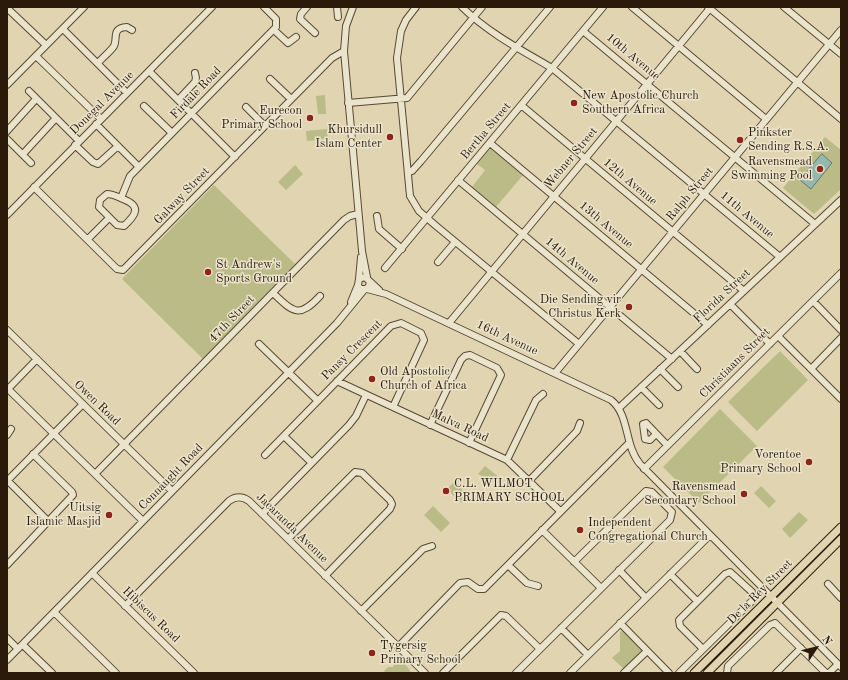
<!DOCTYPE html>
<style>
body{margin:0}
#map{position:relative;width:848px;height:680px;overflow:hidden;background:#e0d5b0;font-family:"Old Standard TT",serif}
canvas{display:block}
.frame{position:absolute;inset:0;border:8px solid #2b190a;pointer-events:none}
.north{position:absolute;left:796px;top:628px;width:40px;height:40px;-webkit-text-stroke:3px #ebe4cc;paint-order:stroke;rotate:55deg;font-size:11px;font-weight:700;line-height:16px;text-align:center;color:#2b190a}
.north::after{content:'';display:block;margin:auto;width:14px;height:18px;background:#2b190a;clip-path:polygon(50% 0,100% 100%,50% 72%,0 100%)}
</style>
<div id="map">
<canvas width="848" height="680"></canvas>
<div class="frame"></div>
<div class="north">N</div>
</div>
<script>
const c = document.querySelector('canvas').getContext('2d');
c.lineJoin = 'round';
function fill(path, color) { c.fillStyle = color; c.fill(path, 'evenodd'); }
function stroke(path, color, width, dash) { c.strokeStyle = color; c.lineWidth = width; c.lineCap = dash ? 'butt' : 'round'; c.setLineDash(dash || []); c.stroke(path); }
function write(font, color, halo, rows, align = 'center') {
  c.font = font + ' "Old Standard TT",serif'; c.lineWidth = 3; c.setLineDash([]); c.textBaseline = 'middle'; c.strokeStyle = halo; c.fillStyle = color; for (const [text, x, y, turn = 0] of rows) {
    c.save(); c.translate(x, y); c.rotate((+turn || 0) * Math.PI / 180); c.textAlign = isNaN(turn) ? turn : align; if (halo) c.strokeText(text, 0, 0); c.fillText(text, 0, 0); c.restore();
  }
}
fill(new Path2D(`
 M 325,95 L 326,114 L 318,114 L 316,96 Z
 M 327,129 L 328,139 L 307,141 L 306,131 Z
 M 825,137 L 841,150 L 841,189 L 814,214 L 783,188 Z
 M 492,149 L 523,175 L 496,207 L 472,187 L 485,170 L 477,164 L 488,150 Z
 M 295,165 L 303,174 L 286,190 L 278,182 Z
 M 214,185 L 295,264 L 203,359 L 122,279 Z
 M 780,351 L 808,380 L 757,431 L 728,402 Z
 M 720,409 L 757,446 L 699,503 L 663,467 Z
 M 485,466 L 500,478 L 499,480 L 491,481 L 478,474 Z
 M 454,482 L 469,496 L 461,503 L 447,489 Z
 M 761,486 L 776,501 L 769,508 L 754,493 Z
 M 433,506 L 450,523 L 441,532 L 424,515 Z
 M 799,512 L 808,520 L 790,538 L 782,529 Z
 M 623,630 L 643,650 L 625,670 L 612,658 L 620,651 L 620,632 Z
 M 395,663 L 401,665 L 404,663 L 409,669 L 411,673 L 386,673 L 384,671 L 388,667 L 393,667 Z`), '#babb86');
const water = new Path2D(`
 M 822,154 L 832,163 L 811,189 L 800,180 Z`);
fill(water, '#94b8ae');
stroke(water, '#6a786c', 1);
const minor = new Path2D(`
 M 307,7 L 301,14 L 300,19 L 315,33
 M 337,7 L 338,17
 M 353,7 L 346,26 L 344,51 L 362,251 L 367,277
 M 416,7 L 406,20 L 401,31 L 397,58 L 410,196 L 419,211 L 435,225 L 579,344
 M 462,7 C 487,32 521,50 552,68 L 780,257
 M 632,7 L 766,119
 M 708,7 L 841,119
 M 784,7 L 841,54
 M 7,8 L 46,45
 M 63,29 L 127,93
 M 274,30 L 288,43 L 296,37
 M 583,31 L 815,224
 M 36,56 L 101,119
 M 98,63 C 102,58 110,52 114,46 C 118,38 111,28 127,27 L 132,30
 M 149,71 L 235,157
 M 270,79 L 291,99
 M 7,85 L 84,7
 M 29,91 L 79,141
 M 178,100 L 195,82 L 196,78 L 195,73
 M 348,103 L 407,98 L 482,7
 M 521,105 L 744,291
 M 144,106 L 172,133
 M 246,107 L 265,126
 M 96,124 L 139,167
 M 7,131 L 36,99
 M 7,139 L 31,163
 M 490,143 L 708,325
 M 75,145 L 93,162 L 98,164 L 118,146
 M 23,154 L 56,118
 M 409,172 L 412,171 L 421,161 L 550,7
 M 458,180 L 672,359
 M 34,187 L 117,269 L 123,270 L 332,58 L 344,51
 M 107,194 C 113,194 118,197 123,199 C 141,206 137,214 124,226 L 117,225 L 99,207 L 100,200 Z
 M 121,198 L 130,176 L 276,27 L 276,19 L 264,7
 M 7,215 L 212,7
 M 377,216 L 379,229 L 402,249
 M 88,239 L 109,218
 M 438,262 L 455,242
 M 385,268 L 603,7
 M 359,279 L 361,257
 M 370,282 L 369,286 L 366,289 L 360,289 L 358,285 L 359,279 L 365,277 L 379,290
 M 367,289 L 386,294 L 611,400 C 630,415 624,445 640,464 L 841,667
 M 273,293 C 293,312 299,319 320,296
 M 813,301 L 841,330
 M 351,302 L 358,285
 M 730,304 L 770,344
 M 449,323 L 711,7
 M 7,330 L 172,491
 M 778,336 L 841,399
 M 259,344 L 318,401
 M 680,351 L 697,369
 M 660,369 L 678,387
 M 811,369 L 841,338
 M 555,373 L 841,30
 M 337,381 L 507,460 L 560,511
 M 641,387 L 659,405
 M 7,388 L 143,521
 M 7,390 L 37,359
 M 619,408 L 841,200
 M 430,425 L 461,360 L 465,356 L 470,355 L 497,368 L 501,375 L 469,443
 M 656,434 L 650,440 L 645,439 L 643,424 L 646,423 L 667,445
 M 7,435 L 11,429
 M 284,436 L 312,463
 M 265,455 L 391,326 L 401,323 L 421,333 L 424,340 L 393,407
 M 507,460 L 536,400 L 543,394
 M 644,469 L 841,273
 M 95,474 L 344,220 L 350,216 L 358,214
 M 7,480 L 49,522
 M 7,481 L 83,404
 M 529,481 L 577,431 L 580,423
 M 262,514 L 349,425 L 356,416 L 366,395
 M 542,530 L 601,588
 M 288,539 L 355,472 L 362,473 L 390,500 L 392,504 L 390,509 L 325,576
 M 7,565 L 73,495 L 72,492 L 33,454
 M 508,565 L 527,583 L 538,586
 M 619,570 L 646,598
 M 92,573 L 194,673
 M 670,574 L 697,601
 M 828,584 L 841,598
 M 125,606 L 229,501 C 236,496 242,496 249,501 L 425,673
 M 361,611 L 423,549 L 432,546
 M 54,612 L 116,673
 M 620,623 L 669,673
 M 561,628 L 588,655
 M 7,638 L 18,649
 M 23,645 L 52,673
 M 398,647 L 460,583 L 468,582 L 478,589 L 484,589 L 629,443
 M 7,660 L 337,323 L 364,290
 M 443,673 L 501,615 L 506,616 L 540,649
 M 516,673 L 670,520 L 672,512 L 652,492 L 646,491 L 574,562
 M 570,673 L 710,535
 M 624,673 L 647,651
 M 679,673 L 752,601 L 753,600 L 752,592 L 730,572 L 725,574 L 679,620 L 680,626 L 703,649
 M 727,673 L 728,666 L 770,625 L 775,623 L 826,673
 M 776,673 L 801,648
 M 829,673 L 838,664`);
const major = new Path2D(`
 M 694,673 L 841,527
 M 707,673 L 841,539`);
stroke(minor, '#584834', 8);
stroke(major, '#2b190a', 9);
stroke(minor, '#ebe4cc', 6);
stroke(major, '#e0d5b0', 7);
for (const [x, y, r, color] of [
 [574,103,4,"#8f2418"],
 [310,118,4,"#8f2418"],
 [390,137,4,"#8f2418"],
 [740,140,4,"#8f2418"],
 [820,169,4,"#8f2418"],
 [208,272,4,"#8f2418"],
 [629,307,4,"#8f2418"],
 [372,379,4,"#8f2418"],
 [809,462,4,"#8f2418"],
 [446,491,4,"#8f2418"],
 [744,494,4,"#8f2418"],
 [109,515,4,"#8f2418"],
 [580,530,4,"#8f2418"],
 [372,653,4,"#8f2418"]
]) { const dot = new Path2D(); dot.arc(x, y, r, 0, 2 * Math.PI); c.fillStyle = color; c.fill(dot); stroke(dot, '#ebe4cc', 1.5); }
write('12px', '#2b190a', '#ebe4cc', [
 ["10th Avenue",633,57,40],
 ["Firdale Road",196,93,-46],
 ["Donegal Avenue",102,103,-45],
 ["Bertha Street",486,131,-50],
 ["Webner Street",571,158,-50],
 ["12th Avenue",630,182,40],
 ["Ralph Street",690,194,-50],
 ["Galway Street",182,196,-46],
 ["11th Avenue",747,215,40],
 ["13th Avenue",606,225,40],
 ["14th Avenue",572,261,40],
 ["Florida Street",722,296,-43],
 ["47th Street",232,319,-46],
 ["16th Avenue",507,338,25],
 ["Pansy Crescent",352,350,-45],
 ["Christiaans Street",735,363,-45],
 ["Owen Road",97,403,44],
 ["Malva Road",460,426,25],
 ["Connaught Road",171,477,-46],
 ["Jacaranda Avenue",292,528,44],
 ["De la Rey Street",760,592,-45],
 ["Hibiscus Road",151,615,44]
]);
write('12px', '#2b190a', '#ebe4cc', [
 ["New Apostolic Church",582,96],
 ["Southern Africa",582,110],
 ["Eurecon",302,111,"right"],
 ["Primary School",302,125,"right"],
 ["Khursidull",382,130,"right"],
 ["Islam Center",382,144,"right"],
 ["Pinkster",748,133],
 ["Sending R.S.A.",748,147],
 ["Ravensmead",812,162,"right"],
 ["Swimming Pool",812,176,"right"],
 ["St Andrew's",216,265],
 ["Sports Ground",216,279],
 ["Die Sending vir",621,300,"right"],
 ["Christus Kerk",621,314,"right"],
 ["Old Apostolic",380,372],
 ["Church of Africa",380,386],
 ["Vorentoe",801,455,"right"],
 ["Primary School",801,469,"right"],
 ["C.L. WILMOT",454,484],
 ["PRIMARY SCHOOL",454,498],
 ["Ravensmead",736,487,"right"],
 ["Secondary School",736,501,"right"],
 ["Uitsig",101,508,"right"],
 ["Islamic Masjid",101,522,"right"],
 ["Independent",588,523],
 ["Congregational Church",588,537],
 ["Tygersig",380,646],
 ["Primary School",380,660]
], 'left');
</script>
